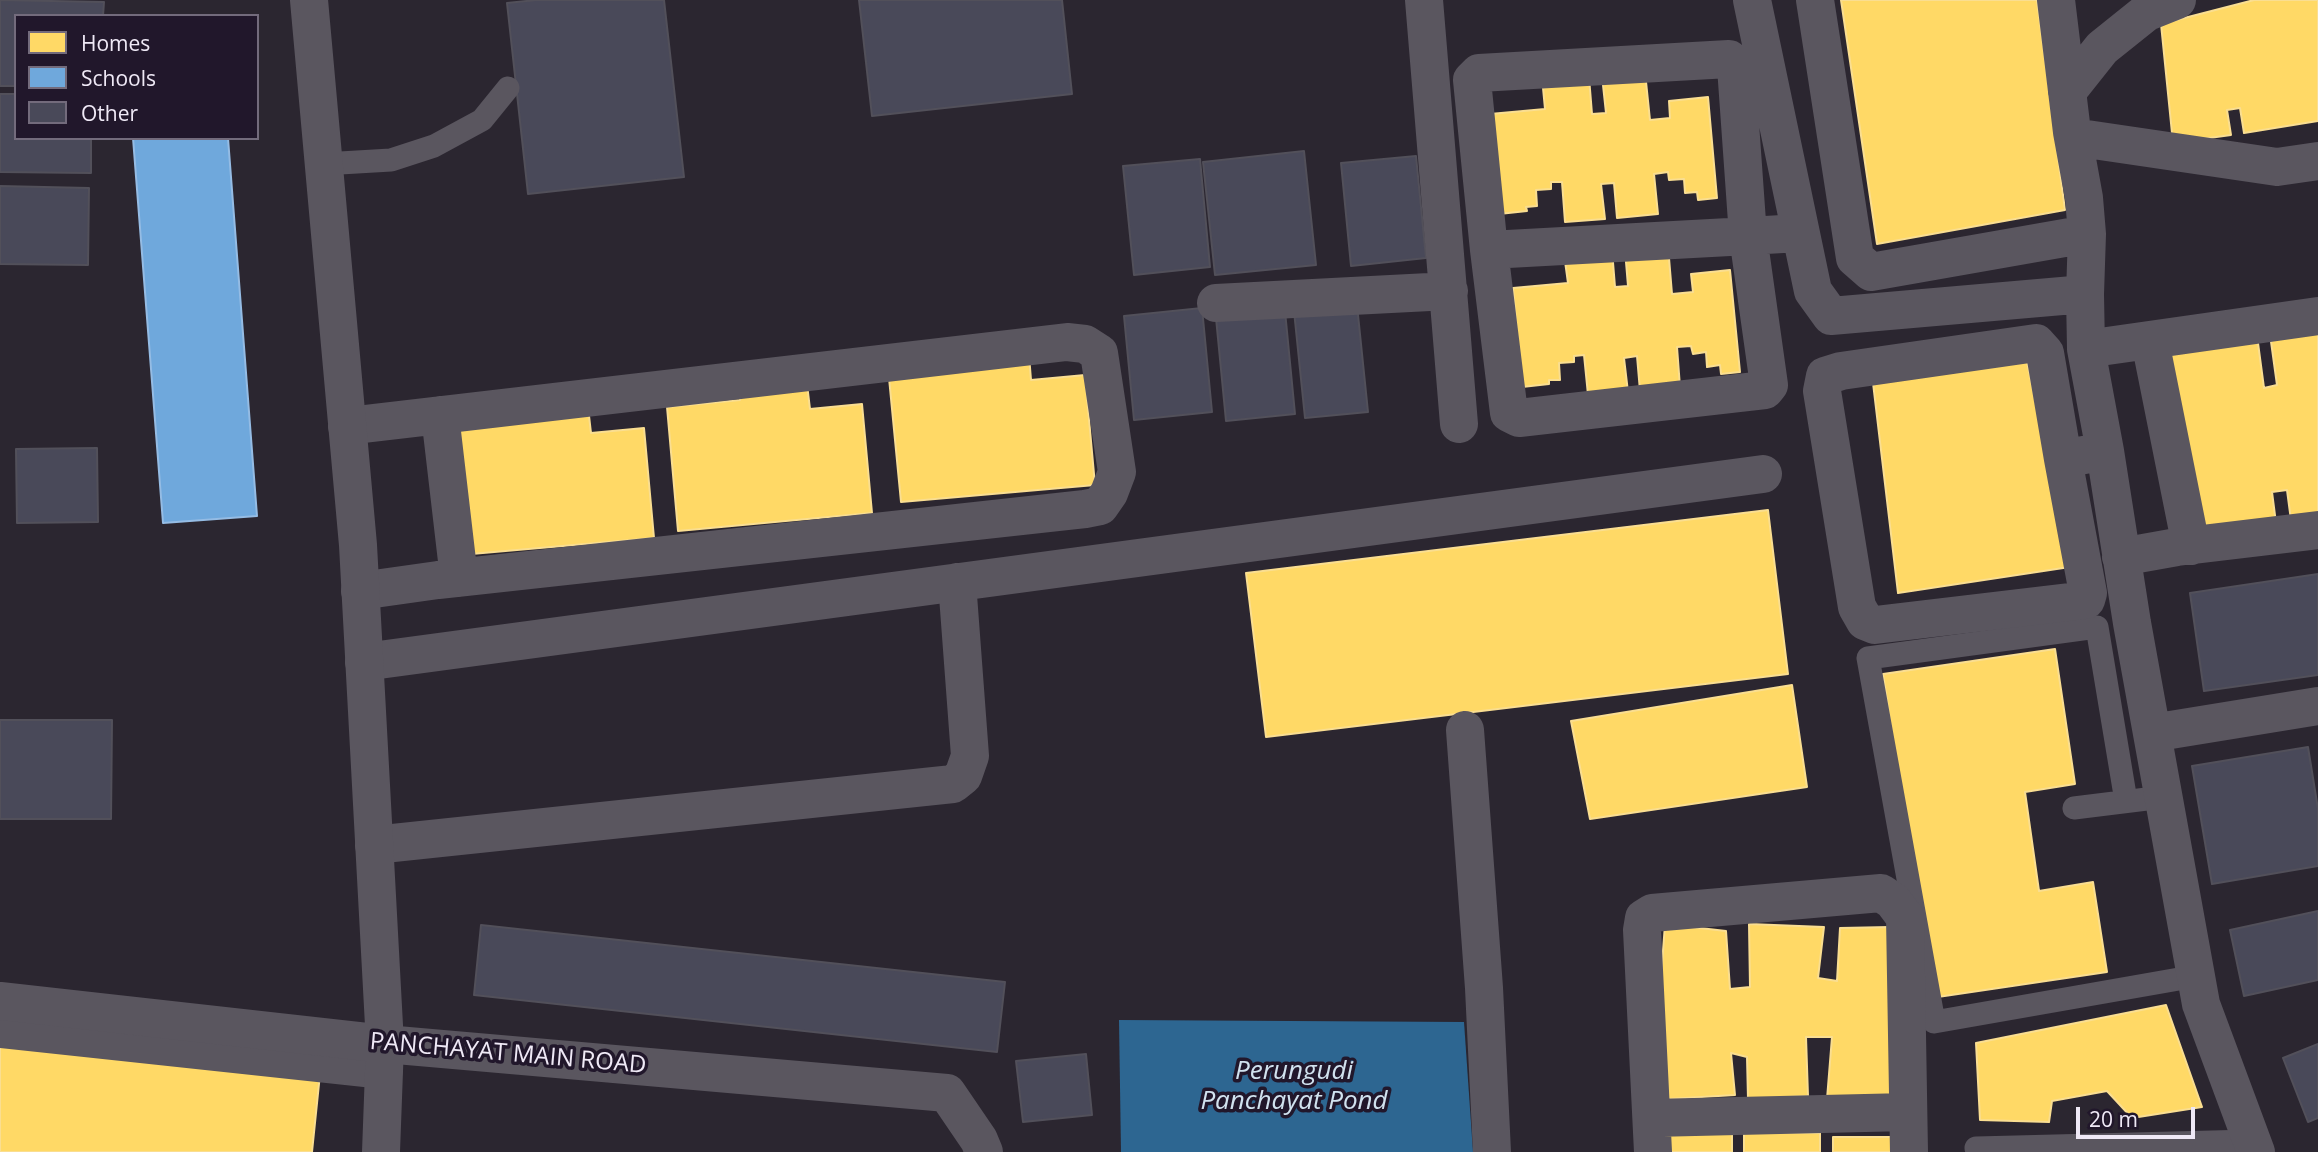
<!DOCTYPE html>
<style>
body{margin:0}
#map{position:relative;width:2318px;height:1152px;overflow:hidden;background:#2b2630;font-family:"Open Sans",sans-serif}
canvas{display:block}
.legend{position:absolute;left:14px;top:14px;width:245px;height:126px;box-sizing:border-box;background:#21172b;border:2px solid #736b7c;margin:0;padding:9px 12px;list-style:none;font-size:21px;color:#efe9f6}
.legend li{display:flex;align-items:center;gap:14px;height:35px}
.legend b{width:35px;border:2px solid #736b7c}
.scale{position:absolute;left:2076px;top:1107px;width:119px;height:32px;box-sizing:border-box;border:4px solid #efe9f6;border-top:0;padding-left:9px;font-size:21px;line-height:24px;white-space:nowrap;color:#efe9f6;-webkit-text-stroke:5px #21172b;paint-order:stroke}
</style>
<div id="map">
<canvas width="2318" height="1152"></canvas>
<ul class="legend">
<li><b style="height:19px;background:#ffd966"></b>Homes</li>
<li><b style="height:19px;background:#6fa8dc"></b>Schools</li>
<li><b style="height:19px;background:#494959"></b>Other</li>
</ul>
<div class="scale">20 m</div>
</div>
<script>
const c = document.querySelector('canvas').getContext('2d');
c.lineJoin = 'round';
function fill(path, color) { c.fillStyle = color; c.fill(path, 'evenodd'); }
function stroke(path, color, width, dash) { c.strokeStyle = color; c.lineWidth = width; c.lineCap = dash ? 'butt' : 'round'; c.setLineDash(dash || []); c.stroke(path); }
function write(font, color, halo, rows, align = 'center') {
  c.font = font + ' "Open Sans",sans-serif'; c.lineWidth = 7; c.setLineDash([]); c.textBaseline = 'middle'; c.strokeStyle = halo; c.fillStyle = color; for (const [text, x, y, turn = 0] of rows) {
    c.save(); c.translate(x, y); c.rotate((+turn || 0) * Math.PI / 180); c.textAlign = isNaN(turn) ? turn : align; if (halo) c.strokeText(text, 0, 0); c.fillText(text, 0, 0); c.restore();
  }
}
fill(new Path2D(`
 M 1119,1020 L 1464,1022 L 1473,1152 L 1121,1152 Z`), '#2d6691');
const homes = new Path2D(`
 M 1841,0 L 2037,0 L 2065,210 L 1877,244 Z
 M 2254,0 L 2318,0 L 2318,121 L 2244,133 L 2240,108 L 2227,110 L 2231,135 L 2173,143 L 2161,24 Z
 M 1645,72 L 1650,120 L 1670,118 L 1669,101 L 1708,97 L 1717,198 L 1698,200 L 1697,192 L 1685,193 L 1684,179 L 1669,180 L 1668,172 L 1654,174 L 1658,214 L 1617,218 L 1614,183 L 1601,184 L 1605,219 L 1565,222 L 1562,182 L 1551,182 L 1551,189 L 1536,190 L 1537,206 L 1526,207 L 1527,211 L 1499,214 L 1490,114 L 1545,109 L 1543,88 L 1589,77 L 1592,114 L 1606,113 L 1602,76 Z
 M 1668,246 L 1672,294 L 1693,292 L 1691,274 L 1730,270 L 1740,372 L 1721,374 L 1720,365 L 1707,367 L 1706,352 L 1693,354 L 1691,346 L 1677,347 L 1680,387 L 1640,391 L 1637,356 L 1624,358 L 1628,392 L 1588,395 L 1584,355 L 1574,356 L 1574,362 L 1559,363 L 1560,380 L 1549,380 L 1549,384 L 1522,387 L 1513,288 L 1568,283 L 1565,261 L 1612,250 L 1615,287 L 1628,286 L 1625,250 Z
 M 2318,320 L 2318,525 L 2292,528 L 2287,490 L 2272,492 L 2277,531 L 2197,540 L 2166,343 L 2256,328 L 2264,388 L 2277,385 L 2269,327 Z
 M 1029,355 L 1031,380 L 1085,375 L 1095,485 L 901,502 L 889,378 Z
 M 2026,357 L 2070,567 L 1898,593 L 1873,383 Z
 M 807,384 L 810,409 L 862,404 L 872,513 L 678,531 L 667,407 L 740,400 L 740,390 Z
 M 588,407 L 591,433 L 644,428 L 654,538 L 460,555 L 449,431 Z
 M 1768,510 L 1788,674 L 1266,737 L 1246,573 Z
 M 2055,649 L 2075,784 L 2025,792 L 2039,891 L 2093,882 L 2107,972 L 1931,998 L 1883,674 Z
 M 1792,685 L 1807,787 L 1590,819 L 1571,721 Z
 M 1665,924 L 1726,931 L 1730,989 L 1750,987 L 1749,924 L 1824,927 L 1818,978 L 1837,981 L 1840,928 L 1890,927 L 1902,1102 L 1827,1099 L 1832,1037 L 1806,1037 L 1808,1096 L 1748,1099 L 1747,1057 L 1731,1053 L 1735,1095 L 1652,1100 Z
 M 2166,1005 L 2202,1107 L 2132,1118 L 2107,1091 L 2052,1101 L 2049,1122 L 1980,1120 L 1976,1043 Z
 M 0,1040 L 320,1074 L 312,1152 L 0,1152 Z
 M 1744,1132 L 1820,1133 L 1820,1152 L 1744,1152 Z
 M 1665,1133 L 1732,1134 L 1732,1152 L 1665,1152 Z
 M 1833,1137 L 1895,1137 L 1895,1152 L 1833,1152 Z`);
fill(homes, '#ffd966');
stroke(homes, '#fade91', 2);
const schools = new Path2D(`
 M 133,138 L 228,138 L 257,516 L 163,523 Z`);
fill(schools, '#6fa8dc');
stroke(schools, '#95bce4', 2);
const building = new Path2D(`
 M 0,0 L 104,2 L 103,16 L 16,16 L 16,86 L 0,86 Z
 M 536,0 L 664,0 L 684,177 L 528,194 L 507,3 Z
 M 859,0 L 1062,0 L 1072,94 L 872,116 Z
 M 0,94 L 16,94 L 16,138 L 91,138 L 91,173 L 0,172 Z
 M 1304,151 L 1316,265 L 1215,275 L 1203,162 Z
 M 1416,156 L 1426,258 L 1351,266 L 1341,163 Z
 M 1200,159 L 1210,267 L 1134,275 L 1123,166 Z
 M 0,186 L 89,188 L 88,265 L 0,264 Z
 M 1357,305 L 1368,412 L 1305,418 L 1294,311 Z
 M 1202,308 L 1212,412 L 1134,420 L 1124,316 Z
 M 1285,311 L 1295,414 L 1226,421 L 1216,318 Z
 M 97,448 L 98,522 L 17,523 L 16,449 Z
 M 2318,574 L 2318,675 L 2204,691 L 2190,593 Z
 M 0,720 L 112,720 L 111,819 L 0,819 Z
 M 2308,747 L 2318,809 L 2318,866 L 2212,884 L 2192,766 Z
 M 2318,911 L 2318,980 L 2244,996 L 2230,930 Z
 M 481,925 L 1005,982 L 997,1052 L 474,995 Z
 M 2318,1044 L 2318,1118 L 2308,1122 L 2283,1058 Z
 M 1086,1054 L 1092,1115 L 1023,1122 L 1016,1061 Z`);
fill(building, '#494959');
stroke(building, '#52505a', 2);
stroke(new Path2D(`
 M 323,164 L 391,160 L 434,146 L 482,120 L 508,88
 M 2126,801 L 2097,627 L 1868,658 L 1934,1022 L 2196,976
 M 2074,808 L 2163,797
 M 1976,1148 L 2251,1141`), '#5a565f', 23);
stroke(new Path2D(`
 M 1424,0 L 1459,424
 M 1752,0 L 1813,291 L 1831,316 L 2085,294 L 2086,349 L 2105,451 L 2132,623 L 2201,1004 L 2256,1152
 M 1815,0 L 1855,258 L 1871,272 L 2087,234
 M 2056,0 L 2072,132 L 2084,198 L 2087,234 L 2085,294
 M 2067,92 L 2102,48 L 2147,12 L 2177,0
 M 2073,137 L 2277,167 L 2318,161
 M 1489,250 L 1748,236 L 1736,67 L 1729,59 L 1479,73 L 1472,80 L 1489,250 L 1509,413 L 1519,418 L 1765,390 L 1769,385 L 1748,236 L 1800,233
 M 1216,303 L 1449,291
 M 2150,341 L 2191,546
 M 2086,349 L 2318,316
 M 440,415 L 459,578
 M 347,426 L 1067,342 L 1085,344 L 1099,353 L 1117,472 L 1109,493 L 1100,506 L 1085,509 L 438,580 L 360,591
 M 2063,459 L 2045,353 L 2036,343 L 1841,371 L 1825,376 L 1822,391 L 1857,607 L 1865,621 L 1875,625 L 2086,600 L 2088,593 L 2063,459 L 2105,451
 M 2121,557 L 2177,547 L 2318,530
 M 364,662 L 1763,474
 M 1465,730 L 1484,988 L 1492,1152
 M 2152,733 L 2318,706
 M 374,845 L 953,784 L 963,776 L 970,756 L 957,582
 M 0,1029 L 384,1070
 M 1652,1118 L 1908,1112
 M 1653,1152 L 1642,930 L 1644,918 L 1652,913 L 1881,893 L 1893,901 L 1905,917 L 1909,1152`), '#5a565f', 38);
stroke(new Path2D(`
 M 309,0 L 358,545 L 385,1044 L 381,1152
 M 0,1001 L 385,1044 L 947,1093 L 979,1140 L 984,1152`), '#5a565f', 38);
write('24px', '#efe9f6', '#21172b', [
 ["PANCHAYAT MAIN ROAD",508,1054,5]
]);
write('italic 26px', '#d1e2ef', '#21172b', [
 ["Perungudi",1294,1072],
 ["Panchayat Pond",1294,1102]
]);
</script>
